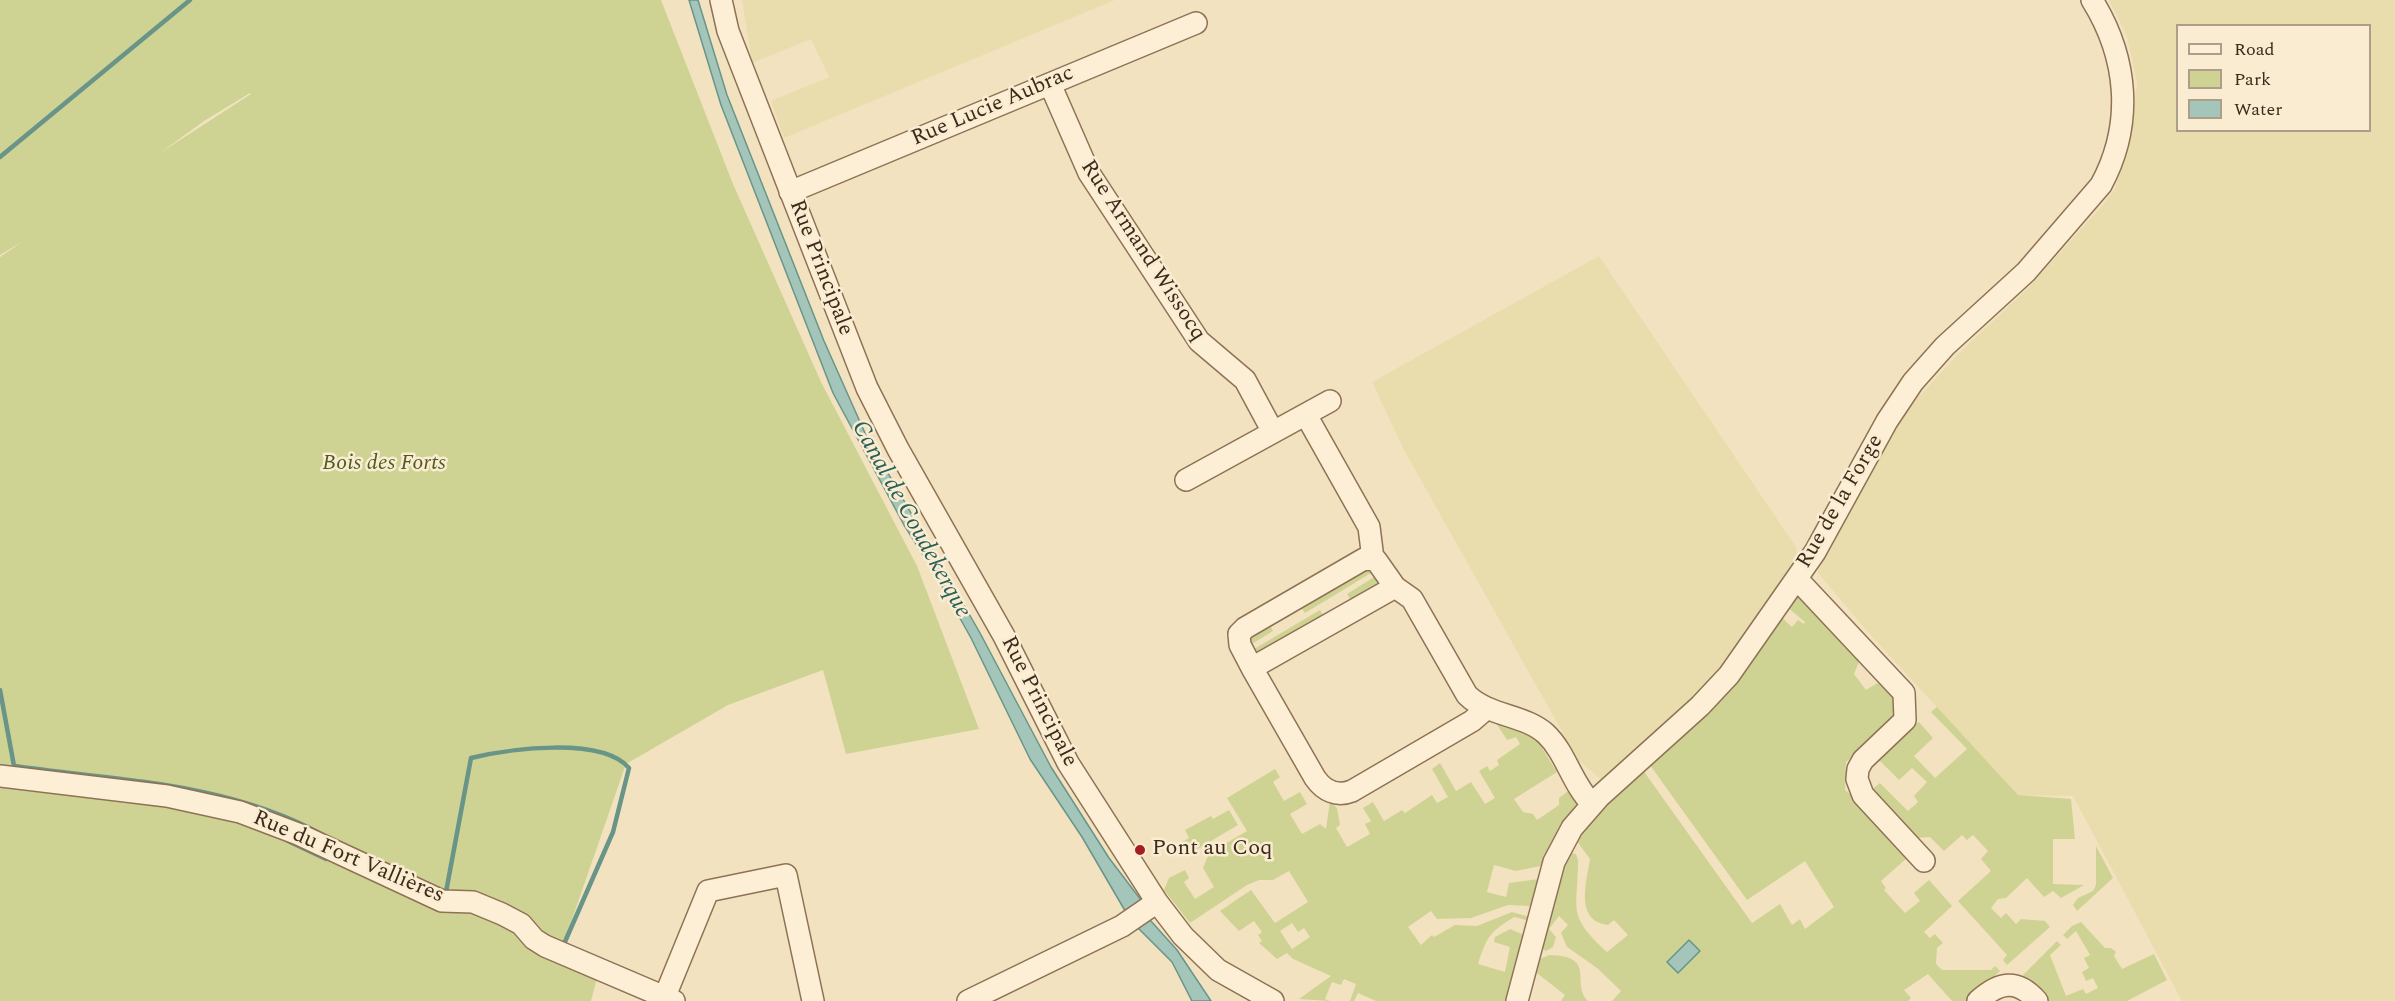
<!DOCTYPE html>
<meta charset="utf-8">
<style>
body{margin:0}
#map{position:relative;width:2395px;height:1001px;overflow:hidden;background:#f3e2c0;font-family:Spectral,serif}
canvas{display:block}
.legend{position:absolute;left:2176px;top:24px;width:195px;height:108px;box-sizing:border-box;background:#f9ecd1;border:2px solid #ae9e89;margin:0;padding:8px 10px;list-style:none;font-size:18px;color:#3d2a1c}
.legend li{display:flex;align-items:center;gap:12px;height:30px}
.legend b{width:30px;border:2px solid #ae9e89}
</style>
<div id="map">
<canvas width="2395" height="1001"></canvas>
<ul class="legend">
<li><b style="height:8px;background:#fdefd5"></b>Road</li>
<li><b style="height:16px;background:#ced393"></b>Park</li>
<li><b style="height:16px;background:#a4c5ba"></b>Water</li>
</ul>
</div>
<script>
const c = document.querySelector('canvas').getContext('2d');
c.lineJoin = 'round';
function fill(path, color) { c.fillStyle = color; c.fill(path, 'evenodd'); }
function stroke(path, color, width, dash) { c.strokeStyle = color; c.lineWidth = width; c.lineCap = dash ? 'butt' : 'round'; c.setLineDash(dash || []); c.stroke(path); }
function write(font, color, halo, rows, align = 'center') {
  c.font = font + ' Spectral,serif'; c.lineWidth = 5; c.setLineDash([]); c.textBaseline = 'middle'; c.strokeStyle = halo; c.fillStyle = color; for (const [text, x, y, turn = 0] of rows) {
    c.save(); c.translate(x, y); c.rotate((+turn || 0) * Math.PI / 180); c.textAlign = isNaN(turn) ? turn : align; if (halo) c.strokeText(text, 0, 0); c.fillText(text, 0, 0); c.restore();
  }
}
fill(new Path2D(`
 M 742,0 L 1115,0 L 784,138 L 771,101 L 829,77 L 811,39 L 752,63 Z
 M 2109,0 L 2395,0 L 2395,1001 L 2182,1001 L 2073,796 L 2018,795 L 1874,639 L 1817,572 L 1903,414 L 1958,354 L 2028,288 L 2102,206 L 2115,188 L 2131,136 L 2137,83 L 2127,36 ZM 2178,26 L 2370,26 L 2370,130 L 2178,130 Z
 M 1599,256 L 1796,547 L 1797,558 L 1790,572 L 1710,684 L 1602,780 L 1578,760 L 1404,450 L 1372,382 Z`), '#eaddad');
fill(new Path2D(`
 M 0,0 L 661,0 L 733,184 L 821,382 L 917,566 L 979,729 L 846,754 L 823,670 L 728,705 L 626,764 L 562,948 L 597,978 L 591,1001 L 0,1001 L 0,257 L 22,242 L 0,255 ZM 250,93 L 251,94 L 160,153 L 204,121 Z
 M 1362,567 L 1376,570 L 1305,613 L 1299,604 Z
 M 1379,574 L 1379,587 L 1353,604 L 1347,594 Z
 M 1795,594 L 1860,659 L 1854,674 L 1866,690 L 1881,681 L 1897,698 L 1897,715 L 1846,762 L 1845,790 L 1858,801 L 1907,858 L 1881,881 L 1886,888 L 1884,890 L 1905,913 L 1920,901 L 1914,893 L 1929,880 L 1952,906 L 1924,932 L 1930,938 L 1935,934 L 1943,943 L 1937,948 L 1936,964 L 1942,970 L 1991,970 L 1995,966 L 2000,971 L 1968,1001 L 1952,1001 L 1928,974 L 1904,990 L 1911,998 L 1908,1001 L 1612,1001 L 1621,991 L 1597,968 L 1567,947 L 1561,933 L 1568,925 L 1559,916 L 1549,929 L 1556,937 L 1553,947 L 1546,951 L 1539,947 L 1566,855 L 1571,853 L 1576,854 L 1578,860 C 1578,911 1566,914 1607,952 L 1628,935 L 1614,920 L 1608,925 C 1575,921 1586,884 1590,859 L 1576,840 L 1575,836 L 1640,766 L 1752,923 L 1780,904 L 1792,925 L 1800,919 L 1805,929 L 1834,907 L 1805,861 L 1747,900 L 1647,761 L 1780,616 L 1792,627 L 1798,620 L 1804,624 L 1805,622 L 1787,607 Z
 M 1320,610 L 1326,620 L 1264,655 L 1249,652 Z
 M 1268,621 L 1273,631 L 1247,647 L 1247,638 Z
 M 1937,707 L 2018,795 L 2071,799 L 2075,839 L 2053,839 L 2053,884 L 2084,885 L 2061,898 L 2053,891 L 2044,897 L 2027,878 L 2006,898 L 1998,899 L 1991,908 L 2001,918 L 2006,913 L 2016,924 L 2021,919 L 2045,921 L 2050,927 L 2007,965 L 2003,960 L 2007,955 L 1958,901 L 1991,871 L 1981,859 L 1988,851 L 1973,835 L 1967,840 L 1962,835 L 1944,851 L 1930,837 L 1915,838 L 1871,790 L 1880,783 L 1908,811 L 1918,802 L 1914,796 L 1927,782 L 1912,768 L 1899,780 L 1879,760 L 1914,724 L 1919,722 L 1933,738 L 1914,756 L 1935,778 L 1967,749 L 1931,712 Z
 M 1494,720 L 1537,740 L 1557,772 L 1514,799 L 1523,812 L 1533,814 L 1537,820 L 1559,805 L 1559,798 L 1568,791 L 1578,805 L 1558,830 L 1545,865 L 1516,871 L 1494,865 L 1487,892 L 1506,897 L 1509,883 L 1539,879 L 1530,906 L 1508,905 L 1471,918 L 1437,919 L 1431,911 L 1408,927 L 1421,945 L 1432,935 L 1434,937 L 1455,925 L 1477,926 L 1512,912 L 1530,917 L 1530,921 L 1514,917 C 1490,932 1487,936 1478,964 L 1505,972 L 1510,947 L 1494,942 L 1495,937 L 1510,929 L 1524,935 L 1507,1001 L 1376,1001 L 1358,993 L 1354,1001 L 1350,1001 L 1356,984 L 1344,979 L 1341,985 L 1332,982 L 1325,999 L 1330,1001 L 1299,999 L 1331,976 L 1293,959 L 1287,953 L 1277,959 L 1259,943 L 1262,941 L 1258,935 L 1262,932 L 1254,921 L 1239,931 L 1220,911 L 1251,890 L 1275,923 L 1308,902 L 1289,871 L 1273,880 L 1259,880 L 1247,885 L 1190,923 L 1164,890 L 1169,878 L 1185,870 L 1189,878 L 1184,882 L 1195,899 L 1214,887 L 1203,868 L 1209,853 L 1247,831 L 1227,798 L 1275,769 L 1280,777 L 1273,782 L 1284,801 L 1300,792 L 1307,804 L 1290,814 L 1302,834 L 1320,824 L 1326,829 L 1330,801 L 1337,808 L 1340,825 L 1336,828 L 1347,847 L 1370,834 L 1365,824 L 1371,821 L 1363,808 L 1373,802 L 1384,821 L 1402,810 L 1405,813 L 1432,795 L 1437,803 L 1448,797 L 1432,769 L 1440,763 L 1456,791 L 1471,782 L 1485,804 L 1495,798 L 1479,771 L 1487,766 L 1490,771 L 1499,765 L 1497,760 L 1520,744 L 1516,737 L 1507,740 ZM 1292,923 L 1298,932 L 1304,928 L 1310,937 L 1292,949 L 1280,931 Z
 M 1229,810 L 1238,825 L 1184,857 L 1177,845 L 1189,838 L 1185,830 L 1211,816 L 1213,819 Z
 M 2096,846 L 2113,878 L 2077,911 L 2073,905 L 2078,898 L 2093,891 L 2096,885 Z
 M 2081,922 L 2105,948 L 2111,948 L 2116,952 L 2114,956 L 2122,969 L 2154,954 L 2167,980 L 2127,1001 L 2045,1001 L 2023,975 L 2057,941 L 2061,945 L 2050,955 L 2066,996 L 2083,989 L 2086,994 L 2098,988 L 2093,978 L 2086,981 L 2082,972 L 2089,968 L 2084,958 L 2090,955 L 2076,931 L 2067,939 L 2063,935 L 2072,926 Z
 M 1549,955 C 1598,956 1570,983 1588,1001 L 1561,1001 L 1565,995 L 1533,970 L 1540,959 Z`), '#ced393');
const water = new Path2D(`
 M 689,0 L 698,0 L 727,95 L 824,341 L 865,433 L 980,633 L 1051,767 L 1109,858 L 1141,900 L 1150,920 L 1177,950 L 1211,1001 L 1192,1001 L 1172,962 L 1138,928 L 1124,909 L 1082,837 L 1030,759 L 971,638 L 934,572 L 904,525 L 833,393 L 721,105 Z
 M 1689,940 L 1700,951 L 1678,973 L 1667,962 Z`);
fill(water, '#a4c5ba');
stroke(water, '#699488', 1.5);
stroke(new Path2D(`
 M 0,157 L 190,0
 M 0,690 L 14,766 C 120,781 227,782 323,835
 M 288,841 L 326,859
 M 443,891 L 446,892 L 471,758 C 509,749 601,736 629,768 L 613,832 L 564,944`), '#699488', 4.5);
const minor = new Path2D(`
 M 721,0 L 728,31 L 867,388 L 898,449 L 1004,636 L 1068,763 L 1157,902 L 1183,936 L 1218,970 L 1273,1001
 M 1050,84 L 1089,173 L 1199,341 L 1245,380 L 1273,432
 M 790,192 L 1196,23
 M 1306,415 L 1369,527 L 1373,559
 M 1186,480 L 1330,401
 M 1797,579 L 1904,693 L 1905,720 L 1863,760 L 1858,769 L 1857,779 L 1863,795 L 1924,861
 M 1395,587 L 1252,668 L 1240,645 L 1239,634 L 1245,628 L 1364,559 L 1376,560 L 1395,587 L 1412,599 L 1467,695 C 1488,716 1526,715 1546,734 C 1566,753 1572,784 1592,804
 M 1252,668 L 1315,778 C 1324,791 1337,797 1352,791 L 1472,721 L 1487,708
 M 0,776 L 167,796 L 240,812 L 298,834 L 442,901 L 473,902 L 502,914 L 521,924 L 534,939 L 545,946 L 674,1001
 M 665,996 L 708,891 L 786,875 L 813,1001
 M 968,1001 L 1122,926 L 1157,902
 M 1517,1001 L 1554,862 L 1572,828 L 1599,797 L 1700,706 L 1729,675 L 1815,552 L 1887,421 L 1913,382 L 1945,346 L 2026,272 L 2101,185 C 2134,124 2128,58 2092,0
 M 1978,1001 C 1999,982 2017,978 2037,1001`);
stroke(minor, '#8f7256', 24);
stroke(minor, '#fdefd5', 21);
for (const [x, y, r, color] of [
 [1140,850,6,"#a51e24"]
]) { const dot = new Path2D(); dot.arc(x, y, r, 0, 2 * Math.PI); c.fillStyle = color; c.fill(dot); stroke(dot, '#f9ecd1', 2); }
write('22px', '#3d2a1c', '#f9ecd1', [
 ["Rue Lucie Aubrac",993,107,-23],
 ["Rue Armand Wissocq",1142,251,57],
 ["Rue Principale",820,268,69],
 ["Rue de la Forge",1841,502,-60],
 ["Rue Principale",1038,702,63],
 ["Rue du Fort Vallières",348,858,23]
]);
write('italic 22px', '#4f5b20', '#f9ecd1', [
 ["Bois des Forts",384,465]
]);
write('22px', '#3d2a1c', '#f9ecd1', [
 ["Pont au Coq",1152,850]
], 'left');
write('italic 24px', '#295e59', '#f9ecd1', [
 ["Canal de Coudekerque",910,520,61]
]);
</script>
